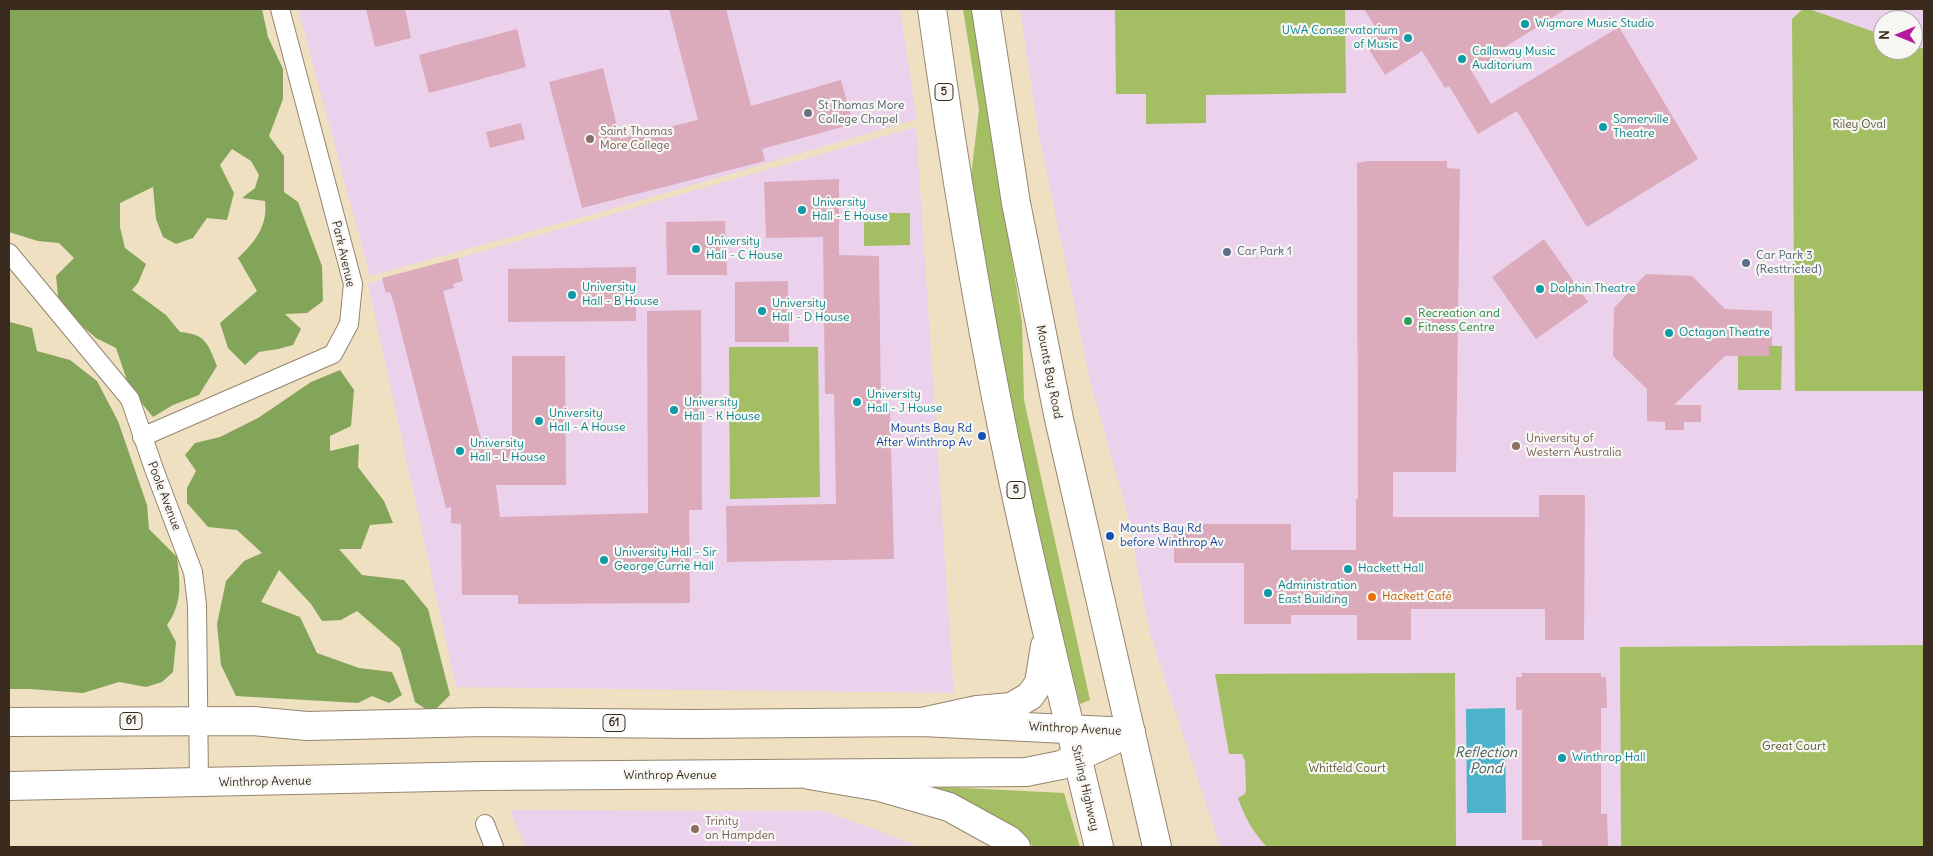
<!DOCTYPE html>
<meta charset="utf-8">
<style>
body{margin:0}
#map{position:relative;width:1933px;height:856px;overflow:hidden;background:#efe0c1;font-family:Delius,sans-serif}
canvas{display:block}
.frame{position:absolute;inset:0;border:10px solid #3b2a1e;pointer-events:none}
.north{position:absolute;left:1873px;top:10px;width:50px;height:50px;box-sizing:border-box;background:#f6f6f2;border:1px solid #aba49d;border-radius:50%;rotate:270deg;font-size:14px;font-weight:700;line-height:20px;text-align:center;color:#3b2a1e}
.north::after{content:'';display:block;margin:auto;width:18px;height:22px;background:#b5179e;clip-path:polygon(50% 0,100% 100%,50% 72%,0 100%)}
</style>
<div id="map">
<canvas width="1933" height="856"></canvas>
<div class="frame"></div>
<div class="north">N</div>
</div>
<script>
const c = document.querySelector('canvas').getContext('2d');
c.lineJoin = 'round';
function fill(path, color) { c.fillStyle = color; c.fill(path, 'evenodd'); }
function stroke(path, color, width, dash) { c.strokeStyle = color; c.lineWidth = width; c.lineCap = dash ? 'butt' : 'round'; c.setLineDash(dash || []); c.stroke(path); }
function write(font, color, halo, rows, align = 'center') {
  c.font = font + ' Delius,sans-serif'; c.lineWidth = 4.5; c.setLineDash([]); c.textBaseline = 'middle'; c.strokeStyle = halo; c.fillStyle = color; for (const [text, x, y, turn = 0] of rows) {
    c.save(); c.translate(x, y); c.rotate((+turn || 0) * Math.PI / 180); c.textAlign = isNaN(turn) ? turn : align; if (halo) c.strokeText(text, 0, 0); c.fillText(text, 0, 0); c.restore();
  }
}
fill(new Path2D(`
 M 298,9 L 900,9 L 917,119 L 604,211 L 370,276 Z
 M 1020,9 L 1924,9 L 1924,847 L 1220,847 L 1150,634 L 1127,512 L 1090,381 L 1038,130 ZM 1883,20 L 1913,20 L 1913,50 L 1883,50 Z
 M 916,127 L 954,693 L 456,687 L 368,284 Z
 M 510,810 L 825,811 L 921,847 L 525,847 Z`), '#ebd1eb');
fill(new Path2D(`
 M 963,9 L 972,9 L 1022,322 L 1024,400 L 1090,700 L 1080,704 L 1057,616 L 1013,412 L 977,229 L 970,184 L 979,109 Z
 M 1115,9 L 1345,9 L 1346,93 L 1206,95 L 1206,123 L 1146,124 L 1146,94 L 1116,94 Z
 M 1803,9 L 1809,9 L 1883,35 L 1883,50 L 1913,50 L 1913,45 L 1924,49 L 1924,391 L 1795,391 L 1792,19 Z
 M 864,213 L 910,213 L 910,245 L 864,246 Z
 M 1769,346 L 1782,346 L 1781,390 L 1738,390 L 1738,356 L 1769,356 Z
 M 729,347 L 818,347 L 820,497 L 730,499 Z
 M 1924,645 L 1924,847 L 1621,847 L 1620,647 Z
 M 1455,673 L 1456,847 L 1267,847 C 1253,832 1245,818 1238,798 L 1245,794 L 1246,790 L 1245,761 L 1242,754 L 1229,754 L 1215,674 Z
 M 904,785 L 1064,793 L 1080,847 L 1034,847 L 1019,832 Z`), '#a4be64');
fill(new Path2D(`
 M 9,9 L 262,9 L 268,37 L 283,69 L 283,99 L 269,136 L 284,156 L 284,192 L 298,202 L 322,266 L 323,301 L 307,313 L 285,314 L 301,329 L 293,345 L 278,349 L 259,352 L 245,365 L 228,348 L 220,323 L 257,291 L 238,258 C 255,242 268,226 265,201 L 242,198 L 255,188 L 259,175 L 251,161 L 232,149 L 220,165 L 234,193 L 227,220 L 207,218 L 193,238 L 176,244 L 163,237 L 156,219 L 153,187 L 120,203 L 120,227 L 125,248 L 146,264 L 138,283 L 132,290 L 166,315 L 180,332 C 206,334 208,344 217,366 L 199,395 L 173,405 L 153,417 L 130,389 L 116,348 L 96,338 L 59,306 L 56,276 L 74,258 L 59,243 L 38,241 L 9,232 Z
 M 9,318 L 10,322 L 32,328 L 37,351 L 70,360 L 97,381 L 118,421 L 147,505 L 149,529 L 177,557 C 180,582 183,603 167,625 L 176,642 L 173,672 L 162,682 L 146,687 L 119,682 L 83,693 L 30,689 L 9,689 Z
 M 340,370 L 354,390 L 351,426 L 330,436 L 330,451 L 359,444 L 358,467 L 384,501 L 393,523 L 370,525 L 361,549 L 339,549 L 362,575 L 404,580 L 428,609 L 450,695 L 432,713 L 415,702 L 400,648 L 357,611 L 341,620 L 322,621 L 311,604 L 279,570 L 261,602 L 300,617 L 317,653 L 359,668 L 392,672 L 402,695 L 389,703 L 372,696 L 358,703 L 236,696 L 221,665 L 217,624 L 226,581 L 244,561 L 262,553 L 237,530 L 208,527 L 187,503 L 187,488 L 196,471 L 185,455 L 195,443 L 220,437 L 258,418 L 311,382 Z`), '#83a55a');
fill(new Path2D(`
 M 1505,708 L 1506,813 L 1467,813 L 1466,709 Z`), '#4cb3ca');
fill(new Path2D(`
 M 366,9 L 405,9 L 411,38 L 375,47 Z
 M 669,9 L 726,9 L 751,106 L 841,80 L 853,124 L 762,149 L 765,161 L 582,208 L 549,82 L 603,68 L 620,139 L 698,120 Z
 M 1364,9 L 1566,9 L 1494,54 L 1496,57 L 1472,72 L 1491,104 L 1619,27 L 1698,159 L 1587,227 L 1517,111 L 1478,134 L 1449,86 L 1445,88 L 1422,51 L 1385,75 L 1365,43 L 1379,33 Z
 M 517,29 L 526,67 L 429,93 L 419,55 Z
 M 521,123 L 525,139 L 490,148 L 486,132 Z
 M 1368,161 L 1447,161 L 1447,168 L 1460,169 L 1456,472 L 1393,472 L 1393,517 L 1539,517 L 1539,495 L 1585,495 L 1584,640 L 1545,640 L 1545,609 L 1411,609 L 1411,640 L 1357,640 L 1357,615 L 1291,615 L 1291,624 L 1244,624 L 1244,563 L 1174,563 L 1174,524 L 1291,524 L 1291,550 L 1356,550 L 1356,499 L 1358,499 L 1357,163 Z
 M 839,179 L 839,255 L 879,256 L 881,409 L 890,409 L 894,559 L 727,562 L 726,506 L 836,504 L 834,394 L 825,394 L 823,237 L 766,238 L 764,182 Z
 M 725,221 L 727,275 L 667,275 L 666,222 Z
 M 1544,239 L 1588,302 L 1536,339 L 1492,277 Z
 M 458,258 L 463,281 L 453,284 L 454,288 L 443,291 L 483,447 L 512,439 L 512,356 L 565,356 L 566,485 L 496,485 L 500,517 L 648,513 L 647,311 L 701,310 L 702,510 L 689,510 L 690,603 L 518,604 L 518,595 L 462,595 L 461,524 L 451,523 L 451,507 L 446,508 L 394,304 L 390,292 L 386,293 L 382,278 Z
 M 636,267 L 636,321 L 508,322 L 508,269 Z
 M 1646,274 L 1692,276 L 1725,309 L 1772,311 L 1772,346 L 1769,346 L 1769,356 L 1725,356 L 1674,405 L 1701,405 L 1701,422 L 1684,422 L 1684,430 L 1665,430 L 1665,422 L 1647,421 L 1647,389 L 1613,356 L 1614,308 Z
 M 788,281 L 789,342 L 735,342 L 735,282 Z
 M 1522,673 L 1601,673 L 1601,677 L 1606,677 L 1607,708 L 1601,708 L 1601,814 L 1607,814 L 1608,846 L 1542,847 L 1542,840 L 1522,840 L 1522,710 L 1516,710 L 1516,677 L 1522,677 Z`), '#dbabbc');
const street = new Path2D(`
 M 9,253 L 130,399 L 154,469 L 193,572 L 197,605 L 199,784
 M 142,437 L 333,354 L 349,324 L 353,284 L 280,9
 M 485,824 L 494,847`);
const primary = new Path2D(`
 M 9,722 L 253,721 L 307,726 L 484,722 L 692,724 L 922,722 L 1129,732
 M 9,786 L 485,776 L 1026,772 L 1061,765 L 1131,732`);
const highway = new Path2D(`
 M 932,9 C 952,152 975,295 1004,437 C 1032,574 1066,711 1099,847
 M 986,9 L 1016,203 L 1059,419 L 1157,847
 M 922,722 L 977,710 L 1011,707 L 1030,696 L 1039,683 L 1045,646
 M 809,775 L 880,787 L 949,807 L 1009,840 L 1016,847`);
stroke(street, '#958570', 20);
stroke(primary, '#958570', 30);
stroke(highway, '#958570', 30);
stroke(street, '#fff', 18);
stroke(primary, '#fff', 28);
stroke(highway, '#fff', 28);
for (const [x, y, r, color] of [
 [1525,24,5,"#0f9aa8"],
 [1408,38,5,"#0f9aa8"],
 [1462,59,5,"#0f9aa8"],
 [808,113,5,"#6b7280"],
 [1603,127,5,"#0f9aa8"],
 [590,139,5,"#8d6e63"],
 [802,210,5,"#0f9aa8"],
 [696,249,5,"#0f9aa8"],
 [1227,252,5,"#5c6f8a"],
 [1746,263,5,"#5c6f8a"],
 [1540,289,5,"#0f9aa8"],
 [572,295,5,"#0f9aa8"],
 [762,311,5,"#0f9aa8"],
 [1408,321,5,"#2e9e5b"],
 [1669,333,5,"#0f9aa8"],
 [857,402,5,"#0f9aa8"],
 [674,410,5,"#0f9aa8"],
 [539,421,5,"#0f9aa8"],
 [982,436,5,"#1a4fb4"],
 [1516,446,5,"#8d6e63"],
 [460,451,5,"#0f9aa8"],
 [1110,536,5,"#1a4fb4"],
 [604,560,5,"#0f9aa8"],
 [1348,569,5,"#0f9aa8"],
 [1268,593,5,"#0f9aa8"],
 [1372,597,5,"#e8710a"],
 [1562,758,5,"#0f9aa8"],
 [695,829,5,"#8d6e63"]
]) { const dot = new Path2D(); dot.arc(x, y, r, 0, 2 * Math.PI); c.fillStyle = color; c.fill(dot); stroke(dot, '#f6f6f2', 2); }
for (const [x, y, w] of [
 [944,92,18],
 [1016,490,18],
 [131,721,22],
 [614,723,22]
]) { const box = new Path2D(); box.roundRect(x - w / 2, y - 8.5, w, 17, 4); c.fillStyle = '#f6f6f2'; c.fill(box); stroke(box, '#3b2a1e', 1); }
write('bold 11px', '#3b2a1e', null, [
 ["5",944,92],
 ["5",1016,490],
 ["61",131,721],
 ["61",614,723]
]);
write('12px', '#0d838f', '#f6f6f2', [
 ["Wigmore Music Studio",1535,24],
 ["UWA Conservatorium",1398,31,"right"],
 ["of Music",1398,45,"right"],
 ["Callaway Music",1472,52],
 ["Auditorium",1472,66],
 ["Somerville",1613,120],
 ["Theatre",1613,134],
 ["University",812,203],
 ["Hall - E House",812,217],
 ["University",706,242],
 ["Hall - C House",706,256],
 ["University",582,288],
 ["Hall - B House",582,302],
 ["Dolphin Theatre",1550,289],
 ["University",772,304],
 ["Hall - D House",772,318],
 ["Octagon Theatre",1679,333],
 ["University",867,395],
 ["Hall - J House",867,409],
 ["University",684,403],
 ["Hall - K House",684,417],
 ["University",549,414],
 ["Hall - A House",549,428],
 ["University",470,444],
 ["Hall - L House",470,458],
 ["University Hall - Sir",614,553],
 ["George Currie Hall",614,567],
 ["Hackett Hall",1358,569],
 ["Administration",1278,586],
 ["East Building",1278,600],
 ["Winthrop Hall",1572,758]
], 'left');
write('12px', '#5b616d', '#f6f6f2', [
 ["St Thomas More",818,106],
 ["College Chapel",818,120]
], 'left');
write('12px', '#5a5633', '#f6f6f2', [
 ["Riley Oval",1859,125],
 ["Great Court",1794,747],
 ["Whitfeld Court",1347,769]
]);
write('12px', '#785e54', '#f6f6f2', [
 ["Saint Thomas",600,132],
 ["More College",600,146],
 ["University of",1526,439],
 ["Western Australia",1526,453],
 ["Trinity",705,822],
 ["on Hampden",705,836]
], 'left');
write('12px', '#4e5e75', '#f6f6f2', [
 ["Car Park 1",1237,252],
 ["Car Park 3",1756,256],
 ["(Resttricted)",1756,270]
], 'left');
write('12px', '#3b2a1e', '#f6f6f2', [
 ["Park Avenue",343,254,77],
 ["Mounts Bay Road",1049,372,79],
 ["Poole Avenue",164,496,69],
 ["Winthrop Avenue",1075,729,3],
 ["Winthrop Avenue",670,776],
 ["Winthrop Avenue",265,782,-1],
 ["Stirling Highway",1085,788,77]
]);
write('12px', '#27864d', '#f6f6f2', [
 ["Recreation and",1418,314],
 ["Fitness Centre",1418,328]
], 'left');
write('12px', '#164399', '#f6f6f2', [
 ["Mounts Bay Rd",972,429],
 ["After Winthrop Av",972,443],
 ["Mounts Bay Rd",1120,529,"left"],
 ["before Winthrop Av",1120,543,"left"]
], 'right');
write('12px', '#c56008', '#f6f6f2', [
 ["Hackett Café",1382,597]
], 'left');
write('italic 14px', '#415a5a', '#f6f6f2', [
 ["Reflection",1486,753],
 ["Pond",1486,769]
]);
</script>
